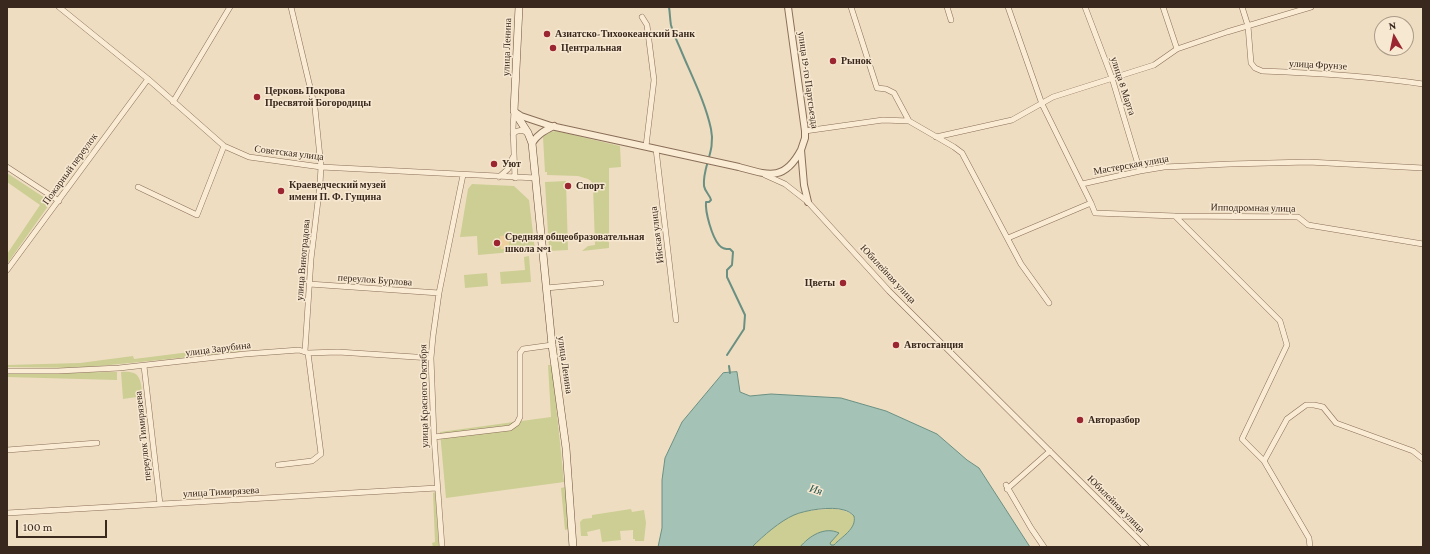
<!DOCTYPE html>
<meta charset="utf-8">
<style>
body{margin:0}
#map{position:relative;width:1430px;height:554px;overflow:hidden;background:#efddc1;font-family:"Crimson Pro",serif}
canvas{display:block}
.frame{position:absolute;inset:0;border:8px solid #39281d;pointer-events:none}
.north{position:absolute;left:1374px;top:16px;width:40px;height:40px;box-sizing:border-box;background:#f7e8d1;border:1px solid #ab9b89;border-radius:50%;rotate:351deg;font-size:11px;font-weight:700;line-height:16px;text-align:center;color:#39281d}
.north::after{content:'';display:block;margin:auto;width:14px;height:18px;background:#9b2631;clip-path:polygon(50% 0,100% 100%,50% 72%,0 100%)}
.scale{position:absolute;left:16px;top:520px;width:91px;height:18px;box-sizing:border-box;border:2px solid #39281d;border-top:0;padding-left:5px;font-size:12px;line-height:14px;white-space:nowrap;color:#39281d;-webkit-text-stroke:3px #f7e8d1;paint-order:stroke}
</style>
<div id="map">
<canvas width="1430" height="554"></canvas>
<div class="frame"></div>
<div class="north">N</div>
<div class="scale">100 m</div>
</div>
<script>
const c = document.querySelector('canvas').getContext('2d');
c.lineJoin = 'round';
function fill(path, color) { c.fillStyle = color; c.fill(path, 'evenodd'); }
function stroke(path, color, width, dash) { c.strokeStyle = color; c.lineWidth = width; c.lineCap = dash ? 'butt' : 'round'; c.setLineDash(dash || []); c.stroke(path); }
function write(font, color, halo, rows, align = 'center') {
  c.font = font + ' "Crimson Pro",serif'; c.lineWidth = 3; c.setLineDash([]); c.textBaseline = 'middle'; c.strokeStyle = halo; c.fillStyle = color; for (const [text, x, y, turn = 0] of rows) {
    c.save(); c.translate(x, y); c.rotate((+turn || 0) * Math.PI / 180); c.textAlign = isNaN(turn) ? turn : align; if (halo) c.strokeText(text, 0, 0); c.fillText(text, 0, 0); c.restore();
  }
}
fill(new Path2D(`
 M 556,131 L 620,146 L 621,167 L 609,168 L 609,248 L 582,251 L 588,246 L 595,245 L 593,187 L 591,181 L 588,179 L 578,176 L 547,175 L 547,172 L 545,172 L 543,137 L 550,132 Z
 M 7,173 L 51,202 L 7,264 L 7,254 L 40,205 L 7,182 Z
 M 566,181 L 568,250 L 549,251 L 545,182 Z
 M 472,184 L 514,186 L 529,200 L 535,250 L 478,255 L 477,236 L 460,237 L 468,189 Z
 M 529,256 L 531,282 L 501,284 L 500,272 L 525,270 L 524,257 Z
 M 487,273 L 488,286 L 465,288 L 464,275 Z
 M 241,348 L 241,350 L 239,352 L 80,368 L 7,367 L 7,365 L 80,363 L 133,356 L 134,359 L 206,350 L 206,353 Z
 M 548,365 L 552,365 L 564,482 L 446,498 L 440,432 L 551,417 Z
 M 117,372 L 117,380 L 7,377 L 7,373 Z
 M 121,372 C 141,370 140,379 143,396 L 123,399 Z
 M 565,487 L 568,529 L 565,530 L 561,488 Z
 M 435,492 L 439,547 L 433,547 L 432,543 L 435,542 L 433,493 Z
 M 631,509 L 632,512 L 644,510 L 646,523 L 644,541 L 635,541 L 635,539 L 633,539 L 633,530 L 620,531 L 621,540 L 602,542 L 600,529 L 587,532 L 588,536 L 581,536 L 580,522 L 583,519 L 592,518 L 592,515 Z
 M 830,509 C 840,509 846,510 854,516 C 857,529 841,537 834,545 L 831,545 L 830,543 L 834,537 L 806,540 L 800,547 L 752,547 C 763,537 781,520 795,514 C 806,510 818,510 830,509 Z`), '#ccce94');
fill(new Path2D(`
 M 509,235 L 509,249 L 501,249 L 500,236 Z`), '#edd09d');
const water = new Path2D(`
 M 737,372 L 740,392 L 750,396 L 771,394 L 841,398 L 886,411 L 937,434 L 967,460 L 979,468 L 1030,547 L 800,547 C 809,536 825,526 839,533 L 830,543 L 831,545 L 834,545 C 841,537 857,529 854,516 C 851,513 848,511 844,510 C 832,506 805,510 794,515 C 780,521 763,536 752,547 L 658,547 L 662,528 L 662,480 L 665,458 L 682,422 L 723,373 Z`);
fill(water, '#a4c2b6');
stroke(water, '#6a9083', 1);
stroke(new Path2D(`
 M 669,7 C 670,13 670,20 671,25 C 673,33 677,41 680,48 C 691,75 705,101 711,129 C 716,151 702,167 704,186 C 705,192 710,195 711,200 L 709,202 L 706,202 C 705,212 712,237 719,245 C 722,249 726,249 730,249 L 733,252 L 732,265 L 727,270 L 727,277 L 745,315 L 744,329 L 727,355
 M 729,366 L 730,373`), '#6a9083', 2);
const minor = new Path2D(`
 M 59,7 L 148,79 L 224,146 L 249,157 L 321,167 L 536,178
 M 291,7 L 315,108 L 321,167 L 320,184 L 311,259 L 305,351
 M 851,7 L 877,88 L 886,89 L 894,93 L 909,121
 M 947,7 L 951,20
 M 1008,7 L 1042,104 L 1091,203
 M 1085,7 L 1112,78 L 1140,171
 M 1163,7 L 1177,49
 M 1242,7 L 1248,26 L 1251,63 L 1255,68 L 1262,71 C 1316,73 1370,76 1423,84
 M 642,17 L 647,25 L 654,80 L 646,146
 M 173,102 L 230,7
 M 514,111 L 513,128 L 515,178
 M 805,131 L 883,120 L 909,121 L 954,147 L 962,153 L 1021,264 L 1049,303
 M 513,134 C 517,130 523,129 527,133
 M 936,137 L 1012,120 L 1053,97 L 1154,65 L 1177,49 L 1227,32 L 1311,7
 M 656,149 L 676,320
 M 7,167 L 59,201
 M 765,175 L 785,184 L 808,202 L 889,291 L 1146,547
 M 499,177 L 508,169 L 513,157
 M 1082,184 L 1140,171 L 1164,167 L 1230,164 L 1308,162 L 1423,168
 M 138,187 L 197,215 L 224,146
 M 1175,216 L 1298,217 L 1308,225 L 1423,244
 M 1008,238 L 1091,203 L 1095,213 L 1175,216 L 1280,321 L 1287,345 L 1242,439 L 1264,461 L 1309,538 L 1310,547
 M 7,270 L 148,79
 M 309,284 L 439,293
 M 546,288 L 601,283
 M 144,366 L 160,504
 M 7,371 L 58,371 L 119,368 L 245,354 L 299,350 L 308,353 L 338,352 L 431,358
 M 434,437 L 510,428 L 517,423 L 520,417 L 520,353 L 523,349 L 552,345
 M 7,450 L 97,443
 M 1264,461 L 1287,419 L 1306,405 L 1314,405 L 1323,407 L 1336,423 L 1413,451 L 1423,459
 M 278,465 L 312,461 L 321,454 L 308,353
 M 1006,485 L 1031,528 L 1044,547
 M 1007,489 L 1050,451
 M 7,513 L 437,488
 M 442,547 L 434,437 L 431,358 L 433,336 L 439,293 L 463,175`);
const tertiary = new Path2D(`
 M 788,7 L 805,131 L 805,138 L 801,150 L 804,185 L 808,202
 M 515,112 L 521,116 L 551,126 L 739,167 C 768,175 784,182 801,150
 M 532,143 C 538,134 544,131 554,126`);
const secondary = new Path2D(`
 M 519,7 L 514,111 L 528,133 L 532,143 L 552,345 L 566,448 L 573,547`);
stroke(minor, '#896e58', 6);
stroke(tertiary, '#896e58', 8);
stroke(secondary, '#6b4f3b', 8);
stroke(minor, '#faebd4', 5);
stroke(tertiary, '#faebd4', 6);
stroke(secondary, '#faebd4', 7);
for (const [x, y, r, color] of [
 [547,34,4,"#9b2631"],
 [553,48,4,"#9b2631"],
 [833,61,4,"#9b2631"],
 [257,97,4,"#9b2631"],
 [494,164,4,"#9b2631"],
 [568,186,4,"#9b2631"],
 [281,191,4,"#9b2631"],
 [497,243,4,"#9b2631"],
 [843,283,4,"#9b2631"],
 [896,345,4,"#9b2631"],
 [1080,420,4,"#9b2631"]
]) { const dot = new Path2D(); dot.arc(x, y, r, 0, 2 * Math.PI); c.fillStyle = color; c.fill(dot); stroke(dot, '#f7e8d1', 1.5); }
write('bold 10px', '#39281d', '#f7e8d1', [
 ["Азиатско-Тихоокеанский Банк",555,34],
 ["Центральная",561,48],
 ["Рынок",841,61],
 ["Церковь Покрова",265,91],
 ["Пресвятой Богородицы",265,103],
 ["Уют",502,164],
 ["Краеведческий музей",289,185],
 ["имени П. Ф. Гущина",289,197],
 ["Спорт",576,186],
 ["Средняя общеобразовательная",505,237],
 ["школа №1",505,249],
 ["Цветы",835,283,"right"],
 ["Автостанция",904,345],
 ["Авторазбор",1088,420]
], 'left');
write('10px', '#39281d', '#f7e8d1', [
 ["улица Ленина",507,47,-88],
 ["улица Фрунзе",1318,65,3],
 ["улица 19-го Партсъезда",808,80,82],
 ["улица 8 Марта",1123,86,72],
 ["Советская улица",289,153,7],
 ["Мастерская улица",1131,165,-10],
 ["Пожарный переулок",70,169,-54],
 ["Ипподромная улица",1253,208,1],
 ["Ийская улица",657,235,-97],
 ["улица Виноградова",303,260,-85],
 ["Юбилейная улица",888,274,47],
 ["переулок Бурлова",375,280,4],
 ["улица Зарубина",218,349,-7],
 ["улица Ленина",565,365,82],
 ["улица Красного Октября",424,396,-91],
 ["переулок Тимирязева",143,436,-96],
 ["улица Тимирязева",221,492,-3],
 ["Юбилейная улица",1116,504,45]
]);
write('italic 11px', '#2b5952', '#f7e8d1', [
 ["Ия",816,490,17]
]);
</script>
